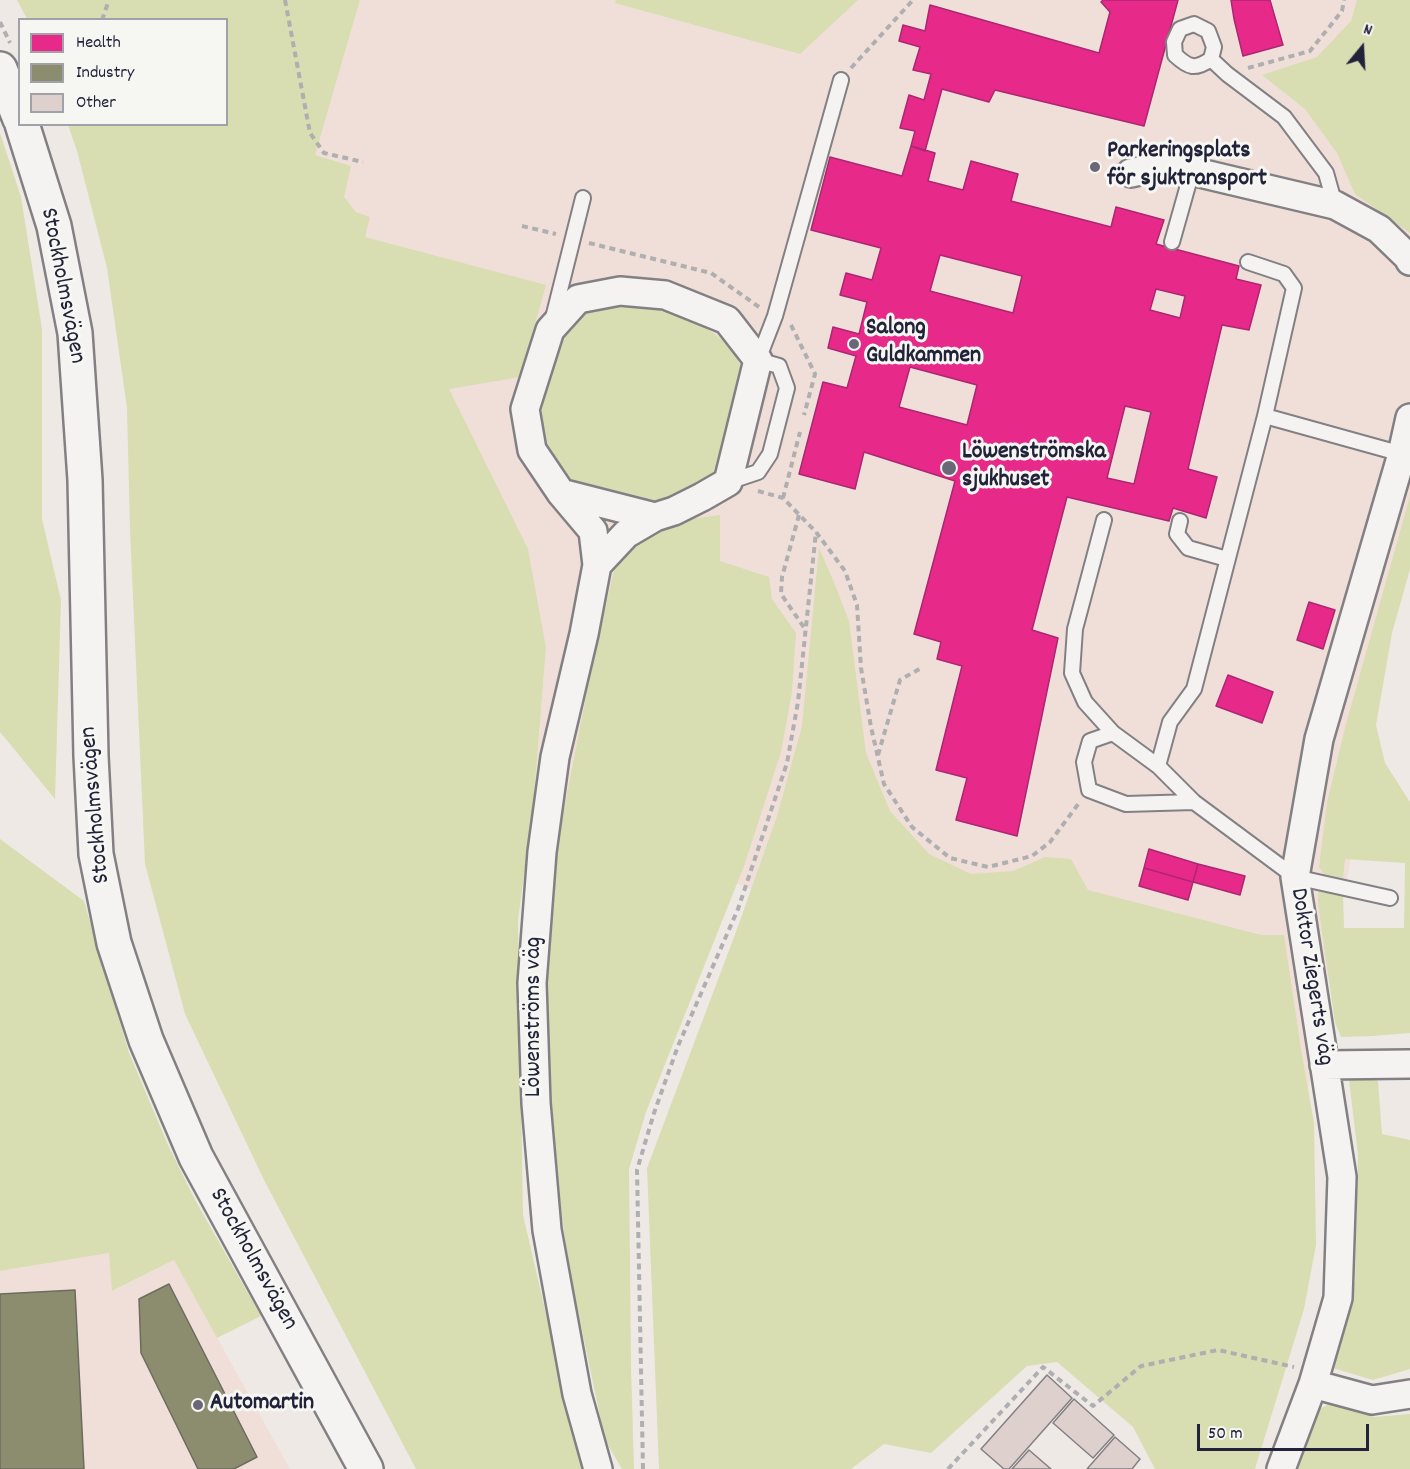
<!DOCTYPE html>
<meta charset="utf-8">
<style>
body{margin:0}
#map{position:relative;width:1410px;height:1469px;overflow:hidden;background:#efe9e6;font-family:Dekko,sans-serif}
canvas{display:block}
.legend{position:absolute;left:18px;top:18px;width:210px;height:108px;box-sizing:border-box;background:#f6f6f2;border:2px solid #a1a1a9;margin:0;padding:8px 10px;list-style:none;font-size:18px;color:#22223b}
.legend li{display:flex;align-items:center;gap:12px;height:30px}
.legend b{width:30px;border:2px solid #a1a1a9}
.north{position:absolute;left:1332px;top:18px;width:60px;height:60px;-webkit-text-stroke:4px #f6f6f2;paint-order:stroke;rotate:18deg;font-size:16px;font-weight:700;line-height:24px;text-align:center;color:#22223b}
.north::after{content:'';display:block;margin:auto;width:21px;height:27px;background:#22223b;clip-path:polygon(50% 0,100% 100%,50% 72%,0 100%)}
.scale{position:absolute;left:1197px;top:1424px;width:172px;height:27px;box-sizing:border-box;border:3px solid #22223b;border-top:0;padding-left:8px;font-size:18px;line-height:21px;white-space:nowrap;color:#22223b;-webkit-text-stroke:4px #f6f6f2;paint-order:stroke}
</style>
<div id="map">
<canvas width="1410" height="1469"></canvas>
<ul class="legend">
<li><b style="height:16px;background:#e7298a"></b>Health</li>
<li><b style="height:16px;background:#8c8c6e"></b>Industry</li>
<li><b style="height:16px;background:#ded1cd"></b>Other</li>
</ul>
<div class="north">N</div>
<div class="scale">50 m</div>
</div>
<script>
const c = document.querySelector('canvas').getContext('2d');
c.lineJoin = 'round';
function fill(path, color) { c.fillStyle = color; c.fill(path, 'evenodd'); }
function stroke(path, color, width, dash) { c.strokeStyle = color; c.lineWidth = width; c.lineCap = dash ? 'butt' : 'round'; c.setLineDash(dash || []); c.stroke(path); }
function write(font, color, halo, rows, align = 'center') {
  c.font = font + ' Dekko,sans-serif'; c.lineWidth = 6; c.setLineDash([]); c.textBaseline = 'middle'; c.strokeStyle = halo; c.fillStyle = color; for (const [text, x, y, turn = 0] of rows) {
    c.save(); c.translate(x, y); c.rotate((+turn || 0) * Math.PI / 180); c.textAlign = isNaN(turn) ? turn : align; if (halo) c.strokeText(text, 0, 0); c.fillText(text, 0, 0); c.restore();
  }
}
fill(new Path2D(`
 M 360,0 L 1410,0 L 1410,569 L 1392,633 L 1307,1096 L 533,808 L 546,648 L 295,222 Z
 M 109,1253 L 113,1291 L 174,1260 L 290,1469 L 0,1469 L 0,1271 Z`), '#f0dfd9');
fill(new Path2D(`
 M 17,0 L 360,0 L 315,155 L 351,166 L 344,197 L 356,212 L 370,217 L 365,237 L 546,285 L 520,377 L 449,389 L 528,549 L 546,648 L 533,808 L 518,920 L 523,1215 L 582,1469 L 416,1469 L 264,1180 L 185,1014 L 145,864 L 130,531 L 127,408 L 107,268 L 77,151 L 68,125 L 226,124 L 226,20 L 27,19 Z
 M 616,0 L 858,0 L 800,54 L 615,3 Z
 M 1357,0 L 1410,0 L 1410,233 L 1355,194 L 1337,153 L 1305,109 L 1262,75 L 1317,57 L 1351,21 Z
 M 0,133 L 21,197 L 42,329 L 42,519 L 61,600 L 55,799 L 0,732 Z
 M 626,307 L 665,311 L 705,327 L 734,349 L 743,375 L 721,466 L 696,492 L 660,507 L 566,484 L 543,451 L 536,415 L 559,334 L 572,319 L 588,310 Z
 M 1410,496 L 1410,569 L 1392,633 L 1376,725 L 1385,763 L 1410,802 L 1410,1033 L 1373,1036 L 1341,1037 L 1335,1022 L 1318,904 L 1318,891 L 1343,896 L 1344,928 L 1404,928 L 1405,863 L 1345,859 L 1343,878 L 1324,874 L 1319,867 L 1327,802 L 1346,724 Z
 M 720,515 L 720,561 L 769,577 L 772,599 L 796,633 L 792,692 L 781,752 L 744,866 L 646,1112 L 629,1169 L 631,1366 L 634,1469 L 622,1469 L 605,1440 L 570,1273 L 551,1142 L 545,998 L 555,855 L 595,651 L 614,571 L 640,539 L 682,520 Z
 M 819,548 L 833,580 L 849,621 L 866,753 L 890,811 L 929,854 L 971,874 L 1013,871 L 1045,857 L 1071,859 L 1088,890 L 1261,935 L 1284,935 L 1301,1049 L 1314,1123 L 1316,1245 L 1304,1309 L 1255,1469 L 1155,1469 L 1133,1427 L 1057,1362 L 1027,1366 L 931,1453 L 884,1444 L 851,1469 L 659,1469 L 647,1168 L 737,929 L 777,816 L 802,726 Z
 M 0,839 L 84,901 L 129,1053 L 168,1145 L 195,1200 L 261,1316 L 217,1338 L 174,1260 L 112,1291 L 109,1253 L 0,1271 Z
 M 1363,1073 L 1378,1081 L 1382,1134 L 1410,1140 L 1410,1369 L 1373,1380 L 1333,1368 L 1355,1281 L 1358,1155 L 1349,1080 Z
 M 1329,1404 L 1375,1417 L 1410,1414 L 1410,1469 L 1290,1469 L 1310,1414 Z`), '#d8ddb2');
const health = new Path2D(`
 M 1103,0 L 1178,0 L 1144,126 L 995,90 L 989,102 L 942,89 L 925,151 L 911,146 L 915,131 L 900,128 L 909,95 L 924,100 L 931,74 L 913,70 L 920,47 L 899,41 L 903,25 L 925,31 L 930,5 L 1099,53 L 1110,12 L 1101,2 Z
 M 1231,0 L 1270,0 L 1283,45 L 1243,56 L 1234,19 Z
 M 911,146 L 935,153 L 928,181 L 963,190 L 971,161 L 1018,174 L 1011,201 L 1111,227 L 1116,207 L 1164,220 L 1156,244 L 1239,266 L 1236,279 L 1261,285 L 1249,330 L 1222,325 L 1188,469 L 1217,477 L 1206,518 L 1173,508 L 1169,521 L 1067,497 L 1032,630 L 1058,638 L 1017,836 L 956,820 L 967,778 L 936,770 L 962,666 L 937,659 L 941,642 L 914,634 L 955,481 L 864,452 L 855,489 L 799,474 L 823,382 L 847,388 L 856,356 L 828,348 L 833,327 L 859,334 L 867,302 L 840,295 L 846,273 L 872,280 L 881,248 L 811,230 L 830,157 L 902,176 ZM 940,255 L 1022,276 L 1013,313 L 930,291 ZM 1156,289 L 1185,296 L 1180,318 L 1150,310 ZM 910,367 L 977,385 L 967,425 L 899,407 ZM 1125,406 L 1151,412 L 1134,484 L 1107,478 Z
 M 1309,602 L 1335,610 L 1323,649 L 1297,640 Z
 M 1228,675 L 1273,692 L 1262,723 L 1216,706 Z
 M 1149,849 L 1198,864 L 1193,882 L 1144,868 Z
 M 1198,864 L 1245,876 L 1240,895 L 1193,882 Z
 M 1144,868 L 1193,882 L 1188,900 L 1139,886 Z`);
fill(health, '#e7298a');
stroke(health, '#ac2772', 1.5);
const industry = new Path2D(`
 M 169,1284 L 257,1457 L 234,1469 L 198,1469 L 141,1353 L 139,1299 Z
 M 75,1290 L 84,1469 L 0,1469 L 0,1294 Z`);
fill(industry, '#8c8c6e');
stroke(industry, '#6c6c5f', 1.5);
const building = new Path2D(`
 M 1047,1375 L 1072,1398 L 1009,1469 L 1004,1469 L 981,1449 Z
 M 1074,1399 L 1114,1435 L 1093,1458 L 1053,1423 Z
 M 1115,1437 L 1140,1459 L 1132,1469 L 1087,1469 Z
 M 1029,1450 L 1051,1469 L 1012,1469 Z`);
fill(building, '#ded1cd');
stroke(building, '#838084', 1.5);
const service = new Path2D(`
 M 1211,59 C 1195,70 1189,68 1175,55 L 1174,42 L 1180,29 L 1194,24 L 1208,31 L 1214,47 L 1211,59 L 1227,74 L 1284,117 L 1326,173 L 1335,205
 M 1172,242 L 1192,171
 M 1248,262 L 1284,274 L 1294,288 L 1265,416 L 1194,689 L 1170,722 L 1158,766 L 1194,802 L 1295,877 L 1390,898
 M 553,318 L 583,198
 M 1265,416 L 1402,454
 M 728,482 L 758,472 L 770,454 L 787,388 L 779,366 L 758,360 L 775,316 L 841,80
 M 1104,520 L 1075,629 L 1072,673 L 1085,702 L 1113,733
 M 1180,521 L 1177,534 L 1188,548 L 1227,559
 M 1158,766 L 1113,733 L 1090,741 L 1084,762 L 1089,790 L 1126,804 L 1194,802`);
const minor = new Path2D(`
 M 1131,173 L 1166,165 L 1335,205 L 1379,229 L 1408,257 L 1410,261
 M 561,493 L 655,517
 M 597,565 L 626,534 L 655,517 L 674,511 L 702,497 L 728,482 L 758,360 L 727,320 L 665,295 L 620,291 L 578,299 L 550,330 L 525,409 L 532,450 L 561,493 L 593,531 L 597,565 L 584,634 L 555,757 L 542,852 L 532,983 L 536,1103 L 547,1230 L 577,1394 L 598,1469
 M 1324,1065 L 1410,1064
 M 1313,1384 L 1372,1400 L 1410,1394
 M 1281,1469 L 1313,1384 L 1338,1298 L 1342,1177 L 1295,877 L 1319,739 L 1402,454 L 1410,418`);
const tertiary = new Path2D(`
 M 0,69 L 20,119
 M 22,124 L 54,226 L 75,333 L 85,480 L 91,756 L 96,854 L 114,943 L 146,1040 L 196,1157 L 366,1469`);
stroke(service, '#838084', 18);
stroke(minor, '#838084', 32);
stroke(tertiary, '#838084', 38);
stroke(new Path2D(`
 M 285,0 L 310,133 L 324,153 L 363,162
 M 102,20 L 109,0
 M 0,22 L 10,43
 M 851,68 L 913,0
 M 1248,68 L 1310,51 L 1342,11 L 1344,0
 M 522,226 L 556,234
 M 589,243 L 711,273 L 759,307
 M 791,325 L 815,374 L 804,415
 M 758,491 L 783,498 L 816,532 L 845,571 L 857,605 L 861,668 L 871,727 L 884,784 L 912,827 L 950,858 L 988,867 L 1032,856 L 1050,842 L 1079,803
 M 783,498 L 800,432
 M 799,515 L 782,577 L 781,594 L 805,629
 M 878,755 L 900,680 L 921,668
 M 643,1469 L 637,1170 L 654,1113 L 678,1046 L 738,909 L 787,763 L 798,702 L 816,532
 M 948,1469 L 1043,1367 L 1093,1406 L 1141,1366 L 1218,1350 L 1294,1367`), '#afaeb0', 4, [6, 4.5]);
stroke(service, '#f4f3f1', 14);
stroke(minor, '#f4f3f1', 27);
stroke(tertiary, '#f4f3f1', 33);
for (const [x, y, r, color] of [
 [1095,167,6,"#6a6877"],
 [854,344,6,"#6a6877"],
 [949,468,8,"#6a6877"],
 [198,1405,6,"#6a6877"]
]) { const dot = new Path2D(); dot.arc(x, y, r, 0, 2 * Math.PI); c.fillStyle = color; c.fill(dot); stroke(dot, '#f6f6f2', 2); }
write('bold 24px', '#22223b', '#f6f6f2', [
 ["Parkeringsplats",1107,153],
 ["för sjuktransport",1107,181],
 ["Salong",866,330],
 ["Guldkammen",866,358],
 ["Löwenströmska",962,454],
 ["sjukhuset",962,482],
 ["Automartin",210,1405]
], 'left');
write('24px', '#22223b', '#f6f6f2', [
 ["Stockholmsvägen",61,286,79],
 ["Stockholmsvägen",97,805,-95],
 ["Doktor Ziegerts väg",1310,977,81],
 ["Löwenströms väg",536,1017,-90],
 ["Stockholmsvägen",252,1260,61]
]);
</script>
